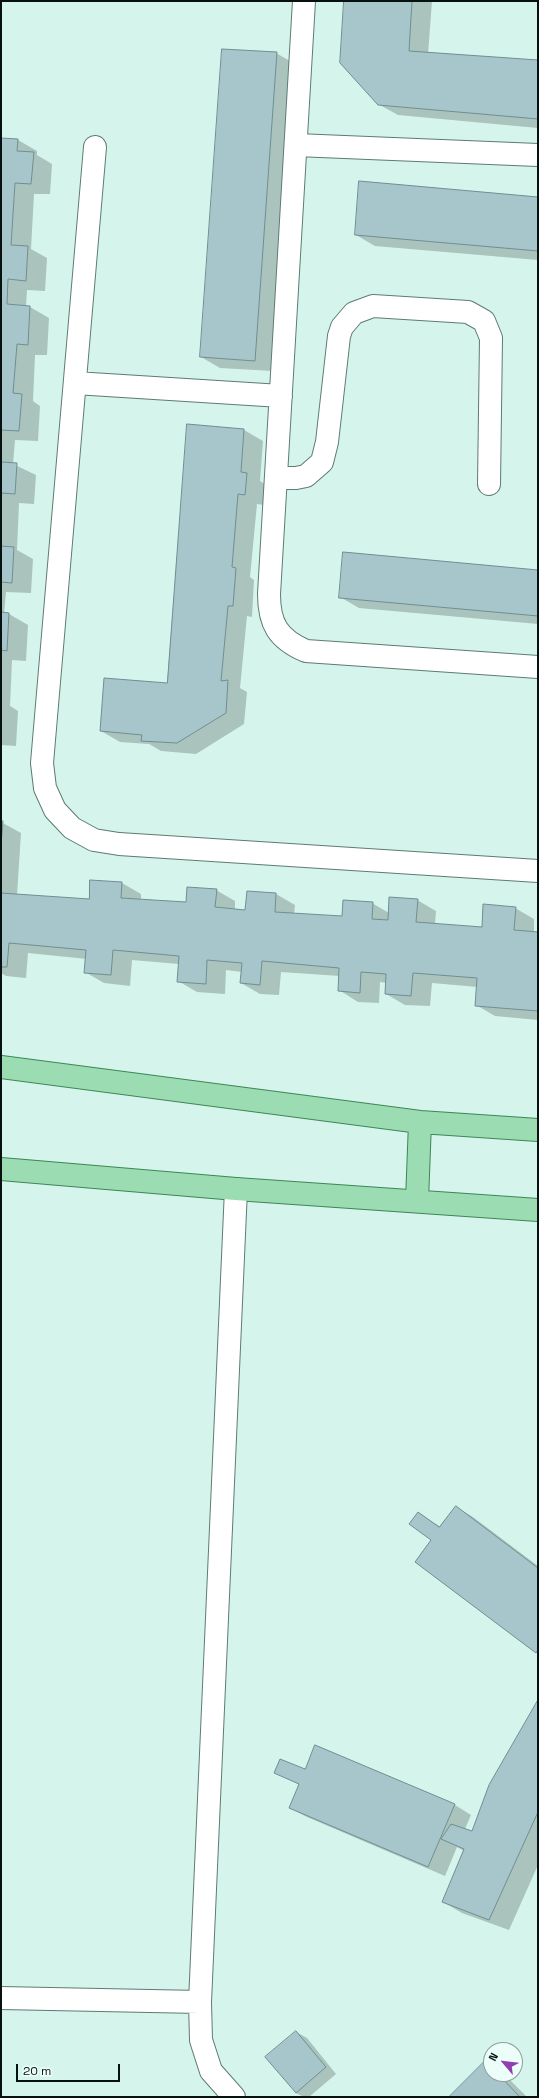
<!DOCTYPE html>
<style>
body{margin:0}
#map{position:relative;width:539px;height:2098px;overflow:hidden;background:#d5f4ec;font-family:"Space Grotesk",sans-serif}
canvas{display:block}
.frame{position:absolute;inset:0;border:2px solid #07110f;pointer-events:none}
.north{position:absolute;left:483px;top:2042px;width:40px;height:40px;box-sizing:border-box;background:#ebfef9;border:1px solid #909f9b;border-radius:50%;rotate:298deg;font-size:11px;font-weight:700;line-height:16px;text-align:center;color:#07110f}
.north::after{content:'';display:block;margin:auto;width:14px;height:18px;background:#903faf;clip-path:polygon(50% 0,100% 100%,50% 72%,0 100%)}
.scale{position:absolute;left:16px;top:2064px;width:104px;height:18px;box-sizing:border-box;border:2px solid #07110f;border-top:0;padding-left:5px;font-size:12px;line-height:14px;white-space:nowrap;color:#07110f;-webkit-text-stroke:3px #ebfef9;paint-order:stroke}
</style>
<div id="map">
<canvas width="539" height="2098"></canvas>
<div class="frame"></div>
<div class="north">N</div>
<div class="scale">20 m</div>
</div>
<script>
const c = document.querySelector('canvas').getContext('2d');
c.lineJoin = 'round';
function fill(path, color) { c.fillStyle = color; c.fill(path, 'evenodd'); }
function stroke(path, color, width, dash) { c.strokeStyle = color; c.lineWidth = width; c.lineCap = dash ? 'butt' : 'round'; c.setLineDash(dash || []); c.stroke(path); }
fill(new Path2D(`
 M 345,1 L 432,1 L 428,54 L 538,61 L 538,128 L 398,115 L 378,104 Z
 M 276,53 L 295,64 L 273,371 L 220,368 L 201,357 Z
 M 1,139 L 18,140 L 37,151 L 37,155 L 52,164 L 50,194 L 34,194 L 31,249 L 47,258 L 45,291 L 27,290 L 26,307 L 30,307 L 49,318 L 47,355 L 35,355 L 33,401 L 40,406 L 38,441 L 15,440 L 13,464 L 36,475 L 34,504 L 19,503 L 17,550 L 33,559 L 31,593 L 6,592 L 4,614 L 9,614 L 28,625 L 26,661 L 12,660 L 10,706 L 18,711 L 16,746 L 1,745 Z
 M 538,198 L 538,260 L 375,246 L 356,235 Z
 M 188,425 L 244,430 L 263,441 L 260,481 L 266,485 L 264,505 L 257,504 L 250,577 L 254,580 L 252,617 L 247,616 L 240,688 L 247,692 L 244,724 L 196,754 L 161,751 L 149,744 L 120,742 L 101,731 L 167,684 Z
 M 538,571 L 538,624 L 359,608 L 340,597 Z
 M 1,822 L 21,833 L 17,895 L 90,900 L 91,881 L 122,883 L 141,894 L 141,900 L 187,903 L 216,890 L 235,901 L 235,910 L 246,911 L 276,894 L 295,905 L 294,914 L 343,917 L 372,903 L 389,913 L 417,900 L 436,911 L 435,924 L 483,928 L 515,908 L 534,919 L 534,933 L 538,933 L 538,1020 L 495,1016 L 476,1005 L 478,987 L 432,983 L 430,1006 L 405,1005 L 386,994 L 387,983 L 380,982 L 379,1003 L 358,1002 L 339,990 L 340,976 L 281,972 L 279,995 L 260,994 L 241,983 L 242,972 L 226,970 L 225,994 L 197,992 L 178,981 L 179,964 L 132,960 L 130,986 L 104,983 L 85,972 L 87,959 L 28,953 L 26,978 L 6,976 L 1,973 Z
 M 456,1507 L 473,1517 L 538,1566 L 538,1653 L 432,1540 L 418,1513 L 441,1527 Z
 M 538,1703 L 538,1865 L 509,1930 L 462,1913 L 443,1902 L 464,1851 L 457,1847 L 445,1876 L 307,1817 L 290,1808 L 300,1785 L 276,1773 L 305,1770 L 316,1746 L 455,1805 L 471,1815 L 465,1829 L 472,1832 Z
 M 296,2032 L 307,2038 L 336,2074 L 309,2097 L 304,2097 L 296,2093 Z
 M 485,2063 L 491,2066 L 491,2074 L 504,2074 L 527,2097 L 450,2097 Z`), '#0003');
const building = new Path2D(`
 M 344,1 L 412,1 L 409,51 L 538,60 L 538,119 L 378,105 L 340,63 Z
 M 222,49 L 277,52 L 255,361 L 200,357 Z
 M 1,138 L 18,139 L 17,151 L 34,152 L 31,184 L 15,183 L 11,245 L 28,246 L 26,281 L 8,279 L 7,304 L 30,306 L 28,345 L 17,344 L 13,393 L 22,394 L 19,431 L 1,430 Z
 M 359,181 L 538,197 L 538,251 L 355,235 Z
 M 187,424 L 244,429 L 241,472 L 247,473 L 245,495 L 238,494 L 232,567 L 236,568 L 233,606 L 228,606 L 221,681 L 228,680 L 226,713 L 177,743 L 141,741 L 142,735 L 100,731 L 104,678 L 167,683 Z
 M 1,462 L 17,463 L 15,494 L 1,493 Z
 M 1,546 L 14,547 L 12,583 L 1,582 Z
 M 343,552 L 538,570 L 538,616 L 339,598 Z
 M 1,612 L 9,613 L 7,651 L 1,650 Z
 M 1,821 L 3,821 L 1,845 Z
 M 90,880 L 122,882 L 121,898 L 186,902 L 187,887 L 217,889 L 215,907 L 245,910 L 247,891 L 276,893 L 275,912 L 342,916 L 343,900 L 373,902 L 372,919 L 388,920 L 389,897 L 418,899 L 416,922 L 482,927 L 483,904 L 516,907 L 514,930 L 538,932 L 538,1011 L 475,1006 L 477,978 L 413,973 L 411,996 L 385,994 L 386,974 L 361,972 L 360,993 L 338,991 L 339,968 L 262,961 L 260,985 L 240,983 L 242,963 L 207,960 L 206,984 L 177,982 L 179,956 L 113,950 L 111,975 L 84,973 L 86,950 L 9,943 L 7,967 L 1,967 L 1,893 L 89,899 Z
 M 456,1506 L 538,1568 L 538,1650 L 536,1653 L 415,1562 L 431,1540 L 409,1524 L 418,1512 L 439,1527 Z
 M 538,1700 L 538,1812 L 489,1920 L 442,1902 L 464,1849 L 441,1839 L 451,1824 L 472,1831 L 489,1785 Z
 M 315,1745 L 455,1804 L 428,1867 L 289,1808 L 299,1784 L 274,1773 L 280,1759 L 305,1769 Z
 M 296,2031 L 326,2067 L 296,2093 L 265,2057 Z
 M 485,2061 L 491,2067 L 491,2074 L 498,2074 L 520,2097 L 449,2097 Z`);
fill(building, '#a7c6cb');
stroke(building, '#708d91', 1);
const minor = new Path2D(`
 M 304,1 L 269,594 C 269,624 278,639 306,651 L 538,667
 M 296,145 L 538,155
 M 95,147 L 42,763 L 45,788 L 55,810 L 72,828 L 94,840 L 119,844 L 538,871
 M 75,383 L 281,396
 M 276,478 L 296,478 L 306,476 L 322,462 L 327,442 L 339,336 L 342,327 L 354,313 L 373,306 L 468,312 L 484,321 L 491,338 L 489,484
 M 1,1998 L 200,2002
 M 234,2097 L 211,2071 L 201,2040 L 200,2002 L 236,1189`);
const major = new Path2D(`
 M 1,1067 L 420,1122 L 538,1130
 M 1,1169 L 236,1189 L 538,1210
 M 417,1201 L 420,1122`);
stroke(minor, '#5e7a74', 24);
stroke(major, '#3d8657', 24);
stroke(minor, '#fff', 22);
stroke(major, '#9cdcb2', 22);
</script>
